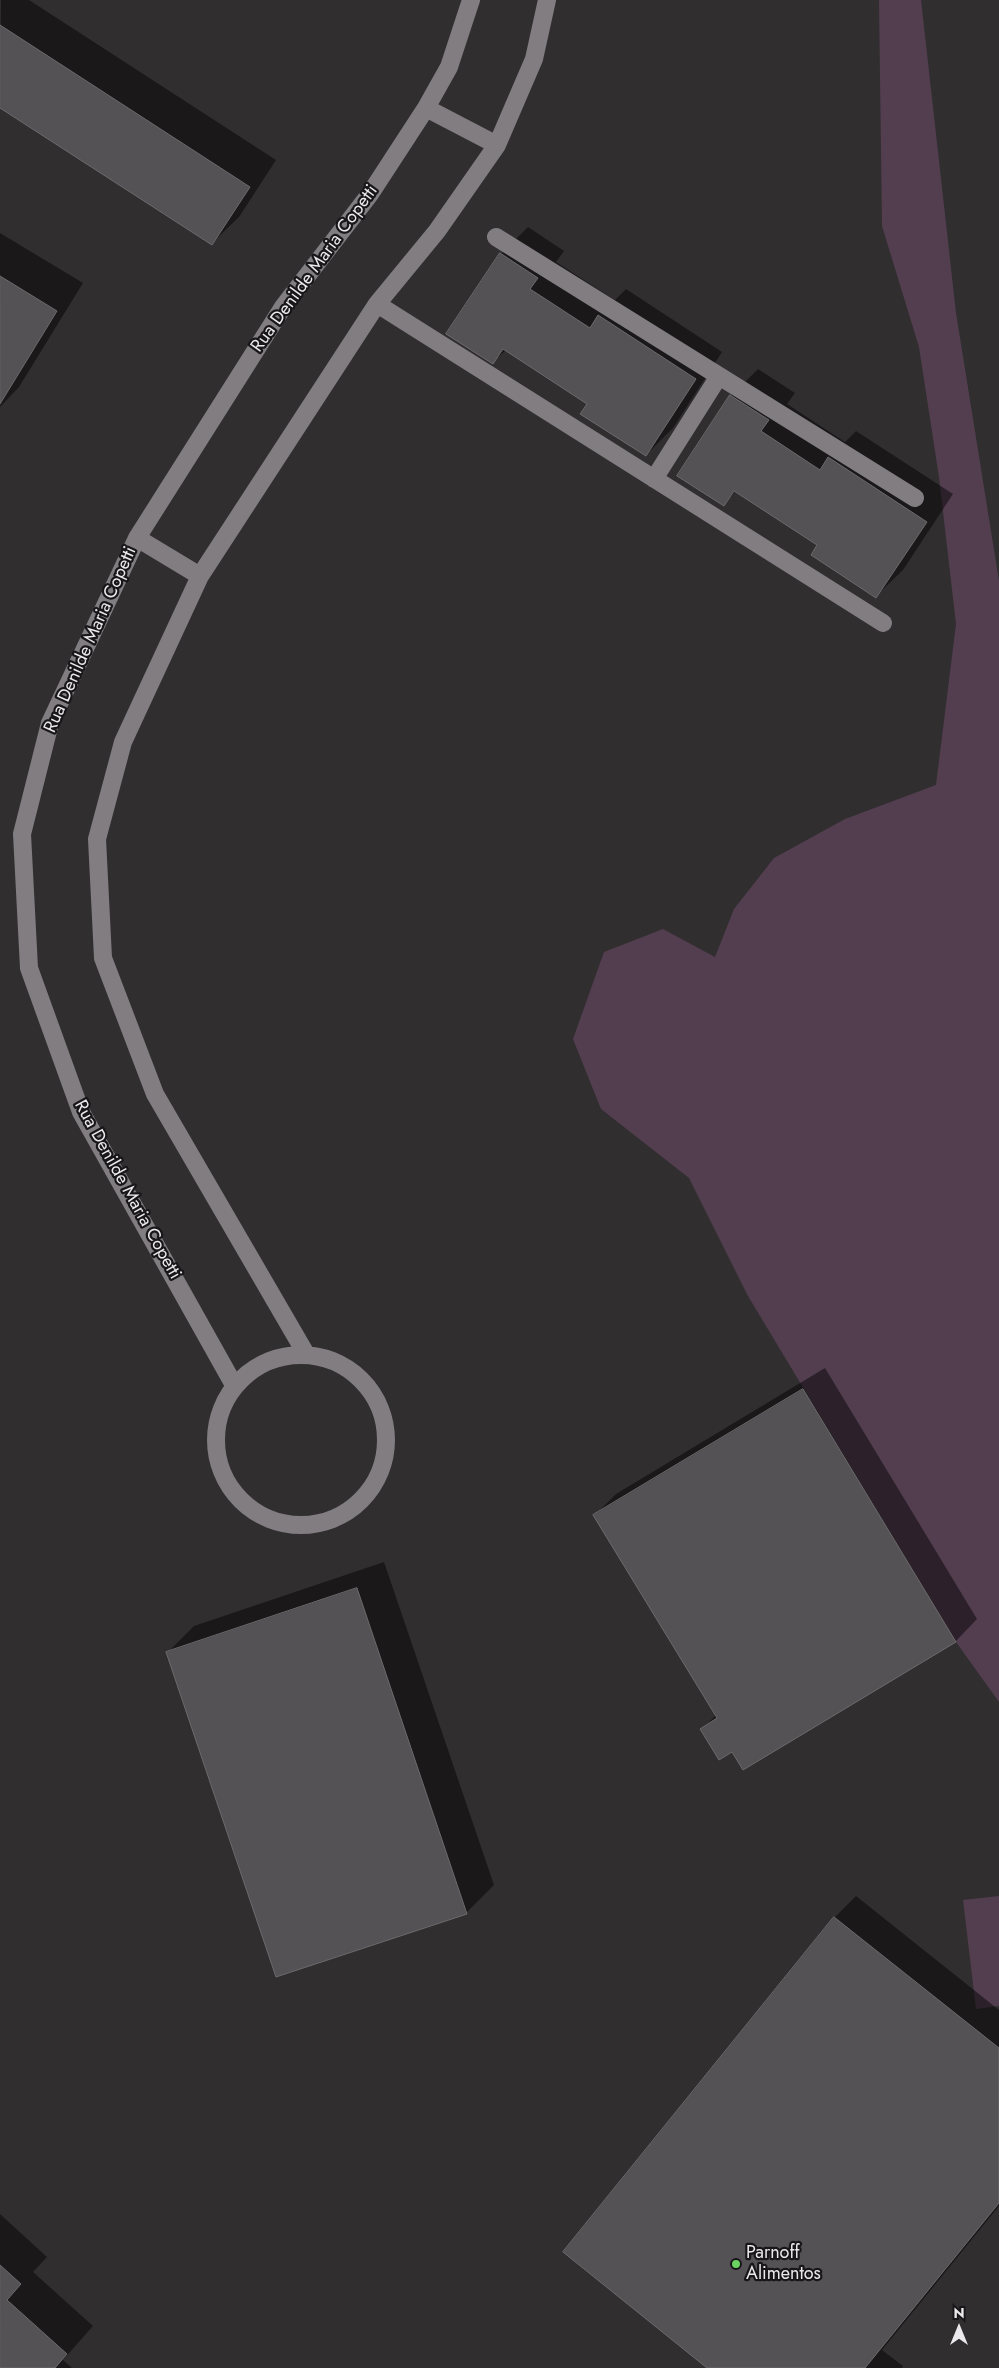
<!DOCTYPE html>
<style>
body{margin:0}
#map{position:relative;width:999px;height:2368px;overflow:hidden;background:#312e30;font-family:Jost,sans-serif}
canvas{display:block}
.north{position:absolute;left:934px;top:2303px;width:50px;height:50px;-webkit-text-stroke:4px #181618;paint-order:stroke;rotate:0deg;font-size:14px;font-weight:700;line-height:20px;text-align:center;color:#ebe9eb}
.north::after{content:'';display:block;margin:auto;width:18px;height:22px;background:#ebe9eb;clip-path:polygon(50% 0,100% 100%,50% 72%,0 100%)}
</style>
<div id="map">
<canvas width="999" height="2368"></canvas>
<div class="north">N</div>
</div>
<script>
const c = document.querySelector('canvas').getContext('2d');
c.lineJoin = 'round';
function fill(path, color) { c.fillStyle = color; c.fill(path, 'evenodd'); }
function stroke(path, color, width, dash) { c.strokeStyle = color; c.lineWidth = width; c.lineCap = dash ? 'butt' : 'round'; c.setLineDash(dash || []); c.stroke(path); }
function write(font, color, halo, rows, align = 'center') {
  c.font = font + ' Jost,sans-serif'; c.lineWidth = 4.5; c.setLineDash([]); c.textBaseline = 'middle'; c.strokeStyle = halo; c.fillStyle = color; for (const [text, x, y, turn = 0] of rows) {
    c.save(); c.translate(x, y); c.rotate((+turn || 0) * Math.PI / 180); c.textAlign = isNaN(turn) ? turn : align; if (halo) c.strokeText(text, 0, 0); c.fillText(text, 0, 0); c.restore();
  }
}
fill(new Path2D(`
 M 879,0 L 921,0 L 956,313 L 999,581 L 999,1702 L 956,1642 L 748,1296 L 689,1178 L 601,1109 L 573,1039 L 604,952 L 663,929 L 715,957 L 734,909 L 774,858 L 845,819 L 936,785 L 956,624 L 939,477 L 919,347 L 882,226 Z
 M 999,1896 L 999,2006 L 976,2009 L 963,1900 Z`), '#533e50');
fill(new Path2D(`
 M 1,0 L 29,0 L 276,160 L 239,217 L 212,243 L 0,106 Z
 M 528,227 L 564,251 L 556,262 L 615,300 L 626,289 L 722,352 L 673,428 L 646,455 L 589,403 L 506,350 L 493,362 L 501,254 Z
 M 0,233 L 83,283 L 19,387 L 0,407 Z
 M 758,369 L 795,393 L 787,404 L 845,442 L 856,431 L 953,494 L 903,570 L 876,596 L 819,545 L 736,491 L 723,504 L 731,396 Z
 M 825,1368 L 977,1619 L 956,1641 L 744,1768 L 732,1750 L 702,1729 L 716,1715 L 595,1515 L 616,1494 Z
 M 384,1562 L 494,1885 L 467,1912 L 277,1976 L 167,1653 L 194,1626 Z
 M 856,1896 L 999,2010 L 999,2206 L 882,2350 L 903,2366 L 902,2368 L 709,2368 L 564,2252 L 835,1917 Z
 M 0,2214 L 47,2257 L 33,2272 L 93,2326 L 63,2360 L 72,2368 L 0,2368 Z`), '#0007');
const building = new Path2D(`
 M 0,25 L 250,187 L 212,245 L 0,108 Z
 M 500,253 L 538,278 L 530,289 L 590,328 L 598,315 L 696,379 L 646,456 L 580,414 L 587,404 L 503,349 L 493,364 L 446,334 Z
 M 0,276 L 57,311 L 0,404 Z
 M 730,395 L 769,420 L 761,431 L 820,470 L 828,457 L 927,522 L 876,598 L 811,555 L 817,545 L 734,491 L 724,506 L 677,476 Z
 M 803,1389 L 956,1642 L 743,1770 L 732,1752 L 719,1760 L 700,1729 L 717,1718 L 593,1515 Z
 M 357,1588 L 467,1914 L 276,1977 L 166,1652 Z
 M 834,1917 L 999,2048 L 999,2203 L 865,2368 L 707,2368 L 563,2252 Z
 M 0,2265 L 21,2284 L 7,2300 L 67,2354 L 55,2368 L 0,2368 Z`);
fill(building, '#555255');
stroke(building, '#6d6a6c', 1);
stroke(new Path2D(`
 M 426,108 L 497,145
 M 496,237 L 915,498
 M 377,304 L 883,623
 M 654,479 L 719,376
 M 137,538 L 200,576
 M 306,1354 L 155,1094 L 103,958 L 97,839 L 123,742 L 200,576 L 377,304 L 437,231 L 497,145 L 534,59 L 547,0
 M216 1440a85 85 0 1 1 170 0a85 85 0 1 1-170 0Z
 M 234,1385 L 81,1112 L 29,968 L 22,834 L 50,723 L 137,538 L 283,307 L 370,194 L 426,108 L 449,67 L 471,0`), '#817d80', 18);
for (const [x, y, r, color] of [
 [736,2264,5,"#6ad363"]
]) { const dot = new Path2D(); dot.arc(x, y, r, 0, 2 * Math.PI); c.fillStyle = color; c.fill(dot); stroke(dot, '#181618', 2); }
write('18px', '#ebe9eb', '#181618', [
 ["Rua Denilde Maria Copetti",315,269,-54],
 ["Rua Denilde Maria Copetti",91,640,-66],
 ["Rua Denilde Maria Copetti",127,1190,61]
]);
write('18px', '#ebe9eb', '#181618', [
 ["Parnoff",746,2254],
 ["Alimentos",746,2275]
], 'left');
</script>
